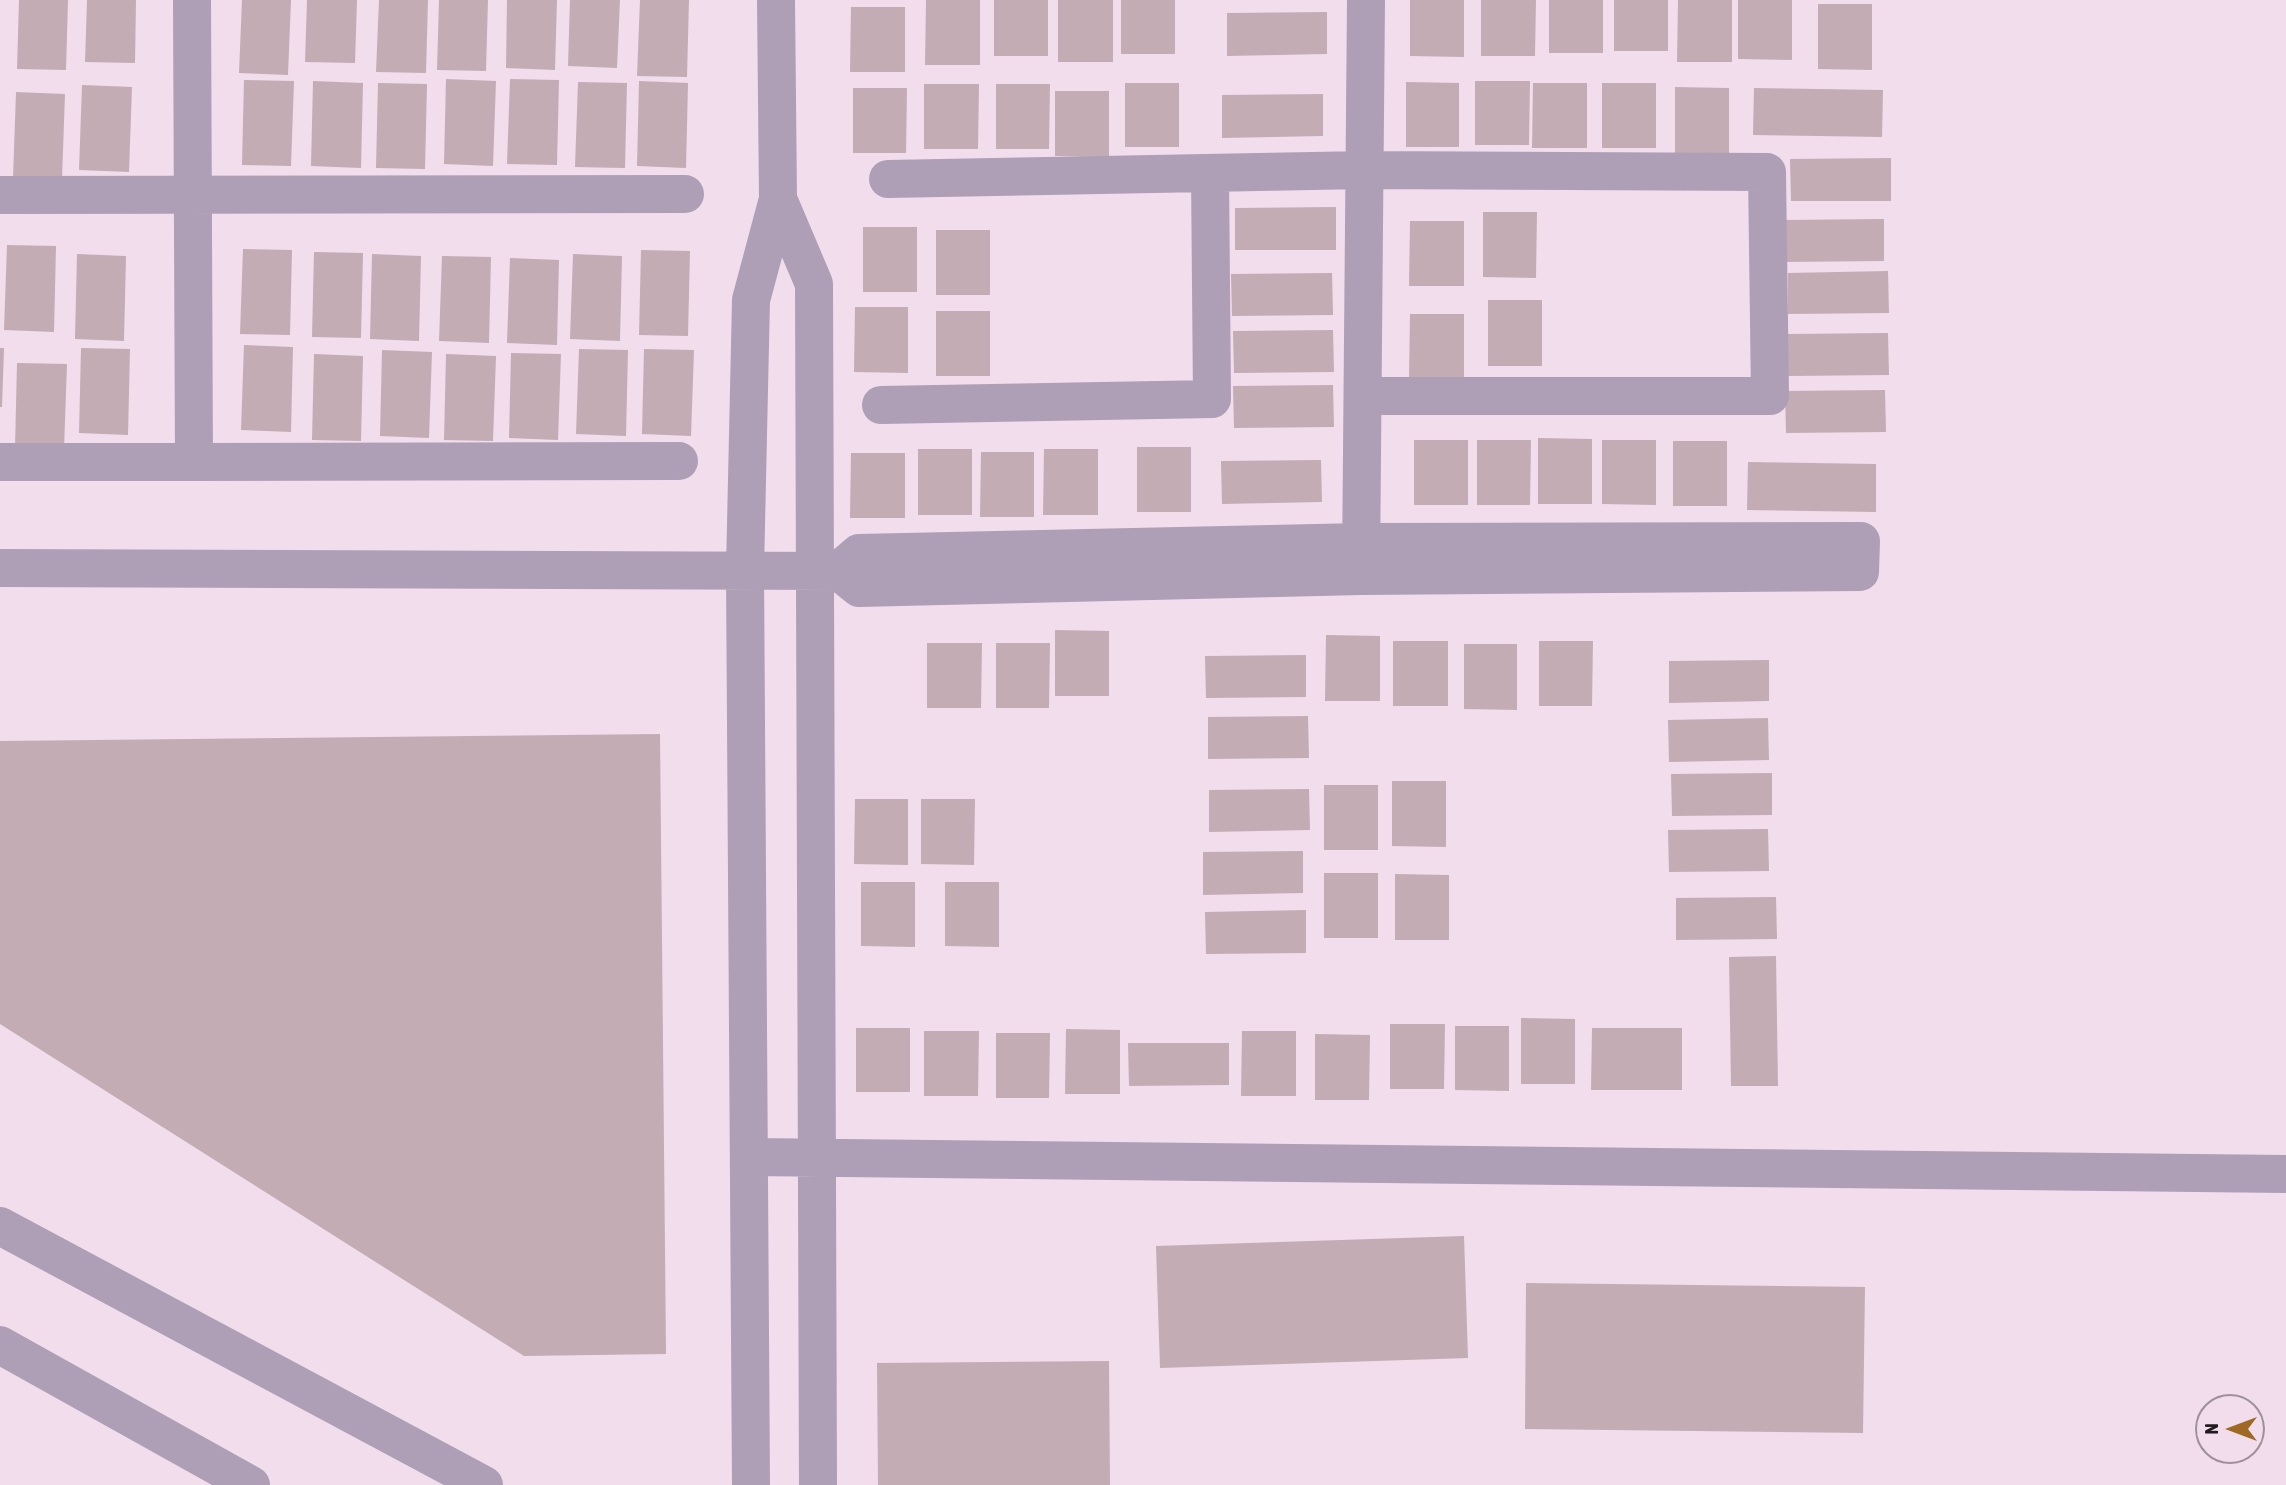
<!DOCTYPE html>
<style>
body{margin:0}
#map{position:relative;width:2286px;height:1485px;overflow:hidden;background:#f1ddec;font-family:"Asap Condensed",sans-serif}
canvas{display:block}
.north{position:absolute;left:2195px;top:1394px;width:70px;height:70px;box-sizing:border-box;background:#f1ddec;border:2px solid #9e8f9a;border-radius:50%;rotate:270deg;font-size:19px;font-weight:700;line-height:28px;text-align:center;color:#211a1f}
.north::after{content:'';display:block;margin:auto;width:24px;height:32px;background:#9e6922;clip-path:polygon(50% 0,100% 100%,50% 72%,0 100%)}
</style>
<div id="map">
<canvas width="2286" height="1485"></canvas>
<div class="north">N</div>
</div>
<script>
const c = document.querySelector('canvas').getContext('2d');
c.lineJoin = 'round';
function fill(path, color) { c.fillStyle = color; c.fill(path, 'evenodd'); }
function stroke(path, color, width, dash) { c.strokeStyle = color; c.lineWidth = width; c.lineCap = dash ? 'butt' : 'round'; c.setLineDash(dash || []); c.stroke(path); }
fill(new Path2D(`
 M 19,0 L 68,0 L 66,70 L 17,69 Z
 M 87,0 L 136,0 L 135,63 L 85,62 Z
 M 242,0 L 291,0 L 288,75 L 239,73 Z
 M 307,0 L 357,0 L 355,63 L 305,62 Z
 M 379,0 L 428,0 L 426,73 L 376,72 Z
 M 439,0 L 488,0 L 486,71 L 437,70 Z
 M 507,0 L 557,0 L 555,70 L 506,68 Z
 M 570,0 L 620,0 L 617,68 L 568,66 Z
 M 640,0 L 689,0 L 687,77 L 637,76 Z
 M 926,0 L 980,0 L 980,65 L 925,65 Z
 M 994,0 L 1048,0 L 1048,56 L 994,56 Z
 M 1058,0 L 1113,0 L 1113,62 L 1058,62 Z
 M 1121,0 L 1175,0 L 1175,54 L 1121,54 Z
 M 1410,0 L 1464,0 L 1464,57 L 1410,56 Z
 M 1481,0 L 1536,0 L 1535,56 L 1481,56 Z
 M 1549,0 L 1603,0 L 1603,53 L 1549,53 Z
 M 1614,0 L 1668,0 L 1668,51 L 1614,51 Z
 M 1678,0 L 1732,0 L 1732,62 L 1677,62 Z
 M 1738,0 L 1792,0 L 1792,60 L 1738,59 Z
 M 1818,4 L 1872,4 L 1872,70 L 1818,69 Z
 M 851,7 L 905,7 L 905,72 L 850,72 Z
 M 1327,12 L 1327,54 L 1227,56 L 1227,13 Z
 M 446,79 L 496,81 L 493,166 L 444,164 Z
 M 510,79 L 559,80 L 557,165 L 507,164 Z
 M 244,80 L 294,81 L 291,166 L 242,165 Z
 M 313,81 L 363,83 L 361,168 L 311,166 Z
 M 639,81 L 688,83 L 686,168 L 637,166 Z
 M 1475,81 L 1530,81 L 1529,145 L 1475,145 Z
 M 578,82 L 627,83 L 625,168 L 575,167 Z
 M 1406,82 L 1459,83 L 1459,147 L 1406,147 Z
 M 378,83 L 427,84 L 425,169 L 376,168 Z
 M 1125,83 L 1179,83 L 1179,147 L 1125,147 Z
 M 1533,83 L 1587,83 L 1587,148 L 1532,148 Z
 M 1602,83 L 1656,83 L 1656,148 L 1602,148 Z
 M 924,84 L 979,84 L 978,149 L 924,149 Z
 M 996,84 L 1050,84 L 1049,149 L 996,149 Z
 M 82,85 L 132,87 L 129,172 L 79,170 Z
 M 1675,87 L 1729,88 L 1729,153 L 1675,153 Z
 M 853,88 L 907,88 L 906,153 L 853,153 Z
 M 1754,88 L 1883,90 L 1882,137 L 1753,135 Z
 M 1055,91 L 1109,91 L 1109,157 L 1055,156 Z
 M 16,92 L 65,94 L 62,179 L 13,178 Z
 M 1323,94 L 1323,136 L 1222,138 L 1222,95 Z
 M 1891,158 L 1891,201 L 1791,201 L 1790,159 Z
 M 1336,207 L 1336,250 L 1235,250 L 1235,208 Z
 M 1483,212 L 1537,212 L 1536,278 L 1483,277 Z
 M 1884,219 L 1884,261 L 1784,262 L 1783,220 Z
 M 1410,221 L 1464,221 L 1464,286 L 1409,286 Z
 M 863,227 L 917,227 L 917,292 L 863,292 Z
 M 936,230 L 990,230 L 990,295 L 936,295 Z
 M 7,245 L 56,246 L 54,332 L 4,330 Z
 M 243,249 L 292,250 L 290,335 L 240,334 Z
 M 641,250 L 690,251 L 688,336 L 639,335 Z
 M 314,252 L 363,253 L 361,338 L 312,337 Z
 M 77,254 L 126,256 L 124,341 L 75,339 Z
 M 372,254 L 421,256 L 419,341 L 370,339 Z
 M 573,254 L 622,256 L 620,341 L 570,339 Z
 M 442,256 L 491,257 L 489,343 L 439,341 Z
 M 510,258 L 559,260 L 557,345 L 507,343 Z
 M 1888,271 L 1889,313 L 1788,314 L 1788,273 Z
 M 1332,273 L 1333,315 L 1232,316 L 1231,274 Z
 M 1488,300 L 1542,300 L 1542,366 L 1488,366 Z
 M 855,307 L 908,307 L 908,373 L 854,372 Z
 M 936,311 L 990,311 L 990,376 L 936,376 Z
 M 1410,314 L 1464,314 L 1464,379 L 1409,379 Z
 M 1333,330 L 1334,372 L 1234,373 L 1233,331 Z
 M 1888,333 L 1889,375 L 1788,376 L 1788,334 Z
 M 244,345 L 293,347 L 291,432 L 241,430 Z
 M 0,348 L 4,348 L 2,407 L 0,407 Z
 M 81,348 L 130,349 L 128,435 L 79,433 Z
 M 579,349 L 628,350 L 626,436 L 576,434 Z
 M 644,349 L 694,350 L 691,436 L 642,434 Z
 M 382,350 L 432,352 L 429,438 L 380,436 Z
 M 511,353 L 561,354 L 558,440 L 509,438 Z
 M 314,354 L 363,356 L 361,441 L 312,440 Z
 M 446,354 L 496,356 L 493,441 L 444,440 Z
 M 17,363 L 67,364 L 64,449 L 15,448 Z
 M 1333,385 L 1334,427 L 1234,428 L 1233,386 Z
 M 1885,390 L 1886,432 L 1786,433 L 1785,391 Z
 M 1538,438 L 1592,439 L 1592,504 L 1538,504 Z
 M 1414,440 L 1468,440 L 1468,505 L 1414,505 Z
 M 1477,440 L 1531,440 L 1530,505 L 1477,505 Z
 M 1602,440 L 1656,440 L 1656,505 L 1602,504 Z
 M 1673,441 L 1727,441 L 1727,506 L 1673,506 Z
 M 1137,447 L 1191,447 L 1191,512 L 1137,512 Z
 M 918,449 L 972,449 L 972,515 L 918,515 Z
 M 1044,449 L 1098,449 L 1098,515 L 1043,515 Z
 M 981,452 L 1034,452 L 1034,517 L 980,517 Z
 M 851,453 L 905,453 L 905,518 L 850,518 Z
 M 1321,460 L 1322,502 L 1222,504 L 1221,461 Z
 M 1748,462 L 1876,464 L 1876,512 L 1747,510 Z
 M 1055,630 L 1109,631 L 1109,696 L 1055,696 Z
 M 1326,635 L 1380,636 L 1380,701 L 1325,701 Z
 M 1393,641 L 1448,641 L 1448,706 L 1393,706 Z
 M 1539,641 L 1593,641 L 1592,706 L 1539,706 Z
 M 927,643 L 982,643 L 981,708 L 927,708 Z
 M 996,643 L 1050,643 L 1049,708 L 996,708 Z
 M 1464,644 L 1517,644 L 1517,710 L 1464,709 Z
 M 1306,655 L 1306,697 L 1206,698 L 1205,656 Z
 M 1769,660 L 1769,701 L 1669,703 L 1669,661 Z
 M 1308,716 L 1309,758 L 1208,759 L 1208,717 Z
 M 1768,718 L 1769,760 L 1669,762 L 1668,720 Z
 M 660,734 L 666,1354 L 524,1356 L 0,1024 L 0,741 Z
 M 1772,773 L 1772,815 L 1672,816 L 1671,774 Z
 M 1392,781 L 1446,781 L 1446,847 L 1392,846 Z
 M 1324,785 L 1378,785 L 1378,850 L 1324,850 Z
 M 1309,789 L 1310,830 L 1209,832 L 1209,790 Z
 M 855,799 L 908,799 L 908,865 L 854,864 Z
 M 921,799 L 975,799 L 974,865 L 921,864 Z
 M 1768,829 L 1769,871 L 1669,872 L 1668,830 Z
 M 1303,851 L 1303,893 L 1203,895 L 1203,852 Z
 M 1324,873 L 1378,873 L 1378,938 L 1324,938 Z
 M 1395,874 L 1449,875 L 1449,940 L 1395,940 Z
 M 861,882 L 915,882 L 915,947 L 861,946 Z
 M 945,882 L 999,882 L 999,947 L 945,946 Z
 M 1776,897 L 1777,939 L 1676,940 L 1676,898 Z
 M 1306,910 L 1306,953 L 1206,954 L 1205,912 Z
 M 1776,956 L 1778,1086 L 1731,1086 L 1729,957 Z
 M 1521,1018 L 1575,1019 L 1575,1084 L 1521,1084 Z
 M 1390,1024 L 1445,1024 L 1444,1089 L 1390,1089 Z
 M 1455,1026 L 1509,1026 L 1509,1091 L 1455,1090 Z
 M 856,1028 L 910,1028 L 910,1092 L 856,1092 Z
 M 1592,1028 L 1682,1028 L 1682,1090 L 1591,1090 Z
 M 1066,1029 L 1120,1030 L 1120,1094 L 1065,1094 Z
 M 924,1031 L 979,1031 L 978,1096 L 924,1096 Z
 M 1242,1031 L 1296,1031 L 1296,1096 L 1241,1096 Z
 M 996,1033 L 1050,1033 L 1049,1098 L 996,1098 Z
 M 1315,1034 L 1370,1035 L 1369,1100 L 1315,1100 Z
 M 1128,1043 L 1229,1043 L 1229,1085 L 1129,1086 Z
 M 1464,1236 L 1468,1358 L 1160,1368 L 1156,1246 Z
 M 1526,1283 L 1865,1287 L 1863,1433 L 1525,1429 Z
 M 1109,1361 L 1110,1485 L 878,1485 L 877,1363 Z`), '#c3acb4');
stroke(new Path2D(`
 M 888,179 L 1365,170 L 1767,172 L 1770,396 L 1363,396
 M 0,195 L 685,194
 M 778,199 L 814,284 L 818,1485
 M 881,405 L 1212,399 L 1210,173
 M 0,462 L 194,462 L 192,0
 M 194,462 L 679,461
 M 1861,541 L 1860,572 L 1361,576 L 859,588 L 838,571 L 859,553 L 1362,542 Z
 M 1361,567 L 1366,0
 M 0,568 L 838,571
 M 751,1157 L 2286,1174
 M 0,1226 L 484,1485
 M 0,1345 L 251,1485
 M 751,1485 L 745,570 L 751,300 L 778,199 L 776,0`), '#ae9eb6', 38);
</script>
